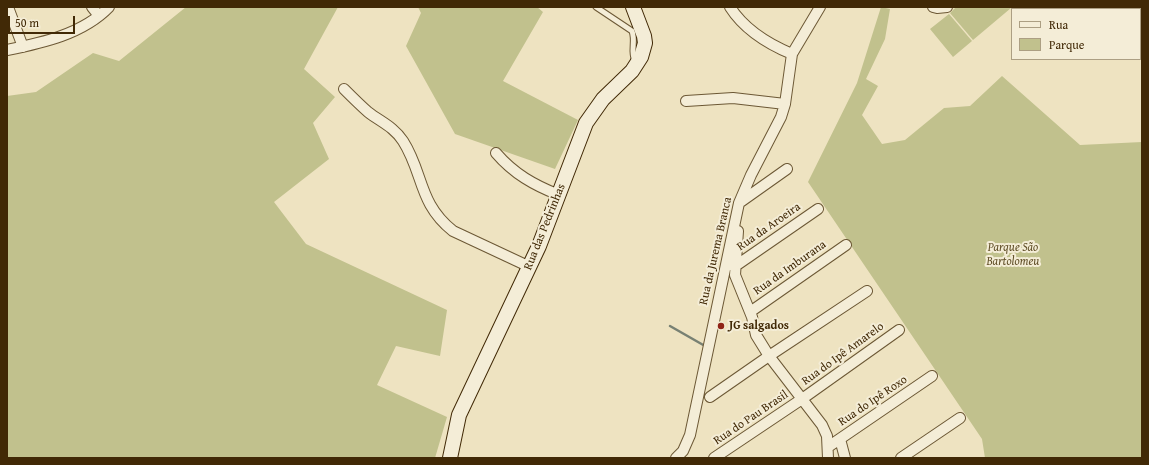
<!DOCTYPE html>
<meta charset="utf-8">
<style>
body{margin:0}
#map{position:relative;width:1149px;height:465px;overflow:hidden;background:#eee3c1;font-family:"Gentium Book Plus",serif}
canvas{display:block}
.frame{position:absolute;inset:0;border:8px solid #412906;pointer-events:none}
.legend{position:absolute;left:1011px;top:8px;width:130px;height:52px;box-sizing:border-box;background:#f4edd7;border:1px solid #ac9f83;margin:0;padding:5px 7px;list-style:none;font-size:12px;color:#412906}
.legend li{display:flex;align-items:center;gap:8px;height:20px}
.legend b{width:20px;border:1px solid #ac9f83}
.scale{position:absolute;left:8px;top:16px;width:67px;height:18px;box-sizing:border-box;border:2px solid #412906;border-top:0;padding-left:5px;font-size:12px;line-height:14px;white-space:nowrap;color:#412906;-webkit-text-stroke:3px #f4edd7;paint-order:stroke}
</style>
<div id="map">
<canvas width="1149" height="465"></canvas>
<div class="frame"></div>
<ul class="legend">
<li><b style="height:5px;background:#f4edd7"></b>Rua</li>
<li><b style="height:11px;background:#c1c18d"></b>Parque</li>
</ul>
<div class="scale">50 m</div>
</div>
<script>
const c = document.querySelector('canvas').getContext('2d');
c.lineJoin = 'round';
function fill(path, color) { c.fillStyle = color; c.fill(path, 'evenodd'); }
function stroke(path, color, width, dash) { c.strokeStyle = color; c.lineWidth = width; c.lineCap = dash ? 'butt' : 'round'; c.setLineDash(dash || []); c.stroke(path); }
function write(font, color, halo, rows, align = 'center') {
  c.font = font + ' "Gentium Book Plus",serif'; c.lineWidth = 4; c.setLineDash([]); c.textBaseline = 'middle'; c.strokeStyle = halo; c.fillStyle = color; for (const [text, x, y, turn = 0] of rows) {
    c.save(); c.translate(x, y); c.rotate((+turn || 0) * Math.PI / 180); c.textAlign = isNaN(turn) ? turn : align; if (halo) c.strokeText(text, 0, 0); c.fillText(text, 0, 0); c.restore();
  }
}
fill(new Path2D(`
 M 186,7 L 338,7 L 304,69 L 335,97 L 313,123 L 329,159 L 274,202 L 306,244 L 447,310 L 440,356 L 396,346 L 377,385 L 447,417 L 435,458 L 7,458 L 7,96 L 36,92 L 93,53 L 119,61 Z
 M 418,7 L 537,7 L 543,12 L 503,81 L 578,120 L 555,169 L 455,134 L 406,46 L 421,13 Z
 M 881,7 L 890,9 L 885,39 L 866,79 L 878,86 L 862,115 L 882,144 L 905,140 L 944,108 L 970,106 L 1002,76 L 1080,145 L 1142,142 L 1142,458 L 985,458 L 982,439 L 808,182 L 857,83 Z
 M 956,7 L 1010,7 L 1011,8 L 973,40 L 950,13 Z
 M 949,14 L 972,41 L 953,57 L 930,29 Z`), '#c1c18d');
stroke(new Path2D(`
 M 670,326 L 705,346`), '#788173', 2.5);
const service = new Path2D(`
 M 596,7 L 632,31 C 636,42 630,51 635,61`);
const minor = new Path2D(`
 M 8,7 L 23,47
 M 92,7 L 99,16
 M 730,7 C 744,29 768,44 792,54
 M 933,7 L 937,8 L 947,7
 M 7,50 C 42,43 83,34 109,7
 M 344,89 C 352,97 360,105 368,112 C 381,122 394,127 403,141 C 424,174 418,203 453,231 L 530,267
 M 686,101 L 733,98 L 785,104
 M 496,153 C 514,174 534,185 559,195
 M 739,203 L 787,169
 M 738,231 L 735,275 L 752,317 L 756,335 L 769,356 L 822,425 L 827,436 L 828,458
 M 734,267 L 818,209
 M 750,312 L 846,245
 M 710,397 L 769,356 L 867,291
 M 840,439 L 845,458
 M 828,447 L 932,376
 M 676,458 L 683,451 L 690,435 L 739,203 L 751,175 L 781,117 L 785,104 L 792,54 L 820,7
 M 714,458 L 802,399 L 899,330
 M 901,458 L 960,418`);
const secondary = new Path2D(`
 M 450,458 L 459,415 L 539,246 L 586,123 L 603,99 L 632,71 L 641,57 L 645,43 L 644,36 L 633,7`);
stroke(service, '#6c5835', 7);
stroke(minor, '#6c5835', 12);
stroke(secondary, '#412906', 16);
stroke(service, '#f4edd7', 5);
stroke(minor, '#f4edd7', 10);
stroke(secondary, '#f4edd7', 14);
for (const [x, y, r, color] of [
 [721,326,4,"#8f2418"]
]) { const dot = new Path2D(); dot.arc(x, y, r, 0, 2 * Math.PI); c.fillStyle = color; c.fill(dot); stroke(dot, '#f4edd7', 1.5); }
write('12px', '#412906', '#f4edd7', [
 ["Rua das Pedrinhas",545,227,-68],
 ["Rua da Aroeira",769,227,-35],
 ["Rua da Jurema Branca",716,251,-77],
 ["Rua da Imburana",790,268,-35],
 ["Rua do Ipê Amarelo",843,354,-36],
 ["Rua do Ipê Roxo",873,401,-34],
 ["Rua do Pau Brasil",751,418,-34]
]);
write('italic 12px', '#614f28', '#f4edd7', [
 ["Parque São",1013,248],
 ["Bartolomeu",1013,262]
]);
write('bold 12px', '#412906', '#f4edd7', [
 ["JG salgados",729,326]
], 'left');
</script>
